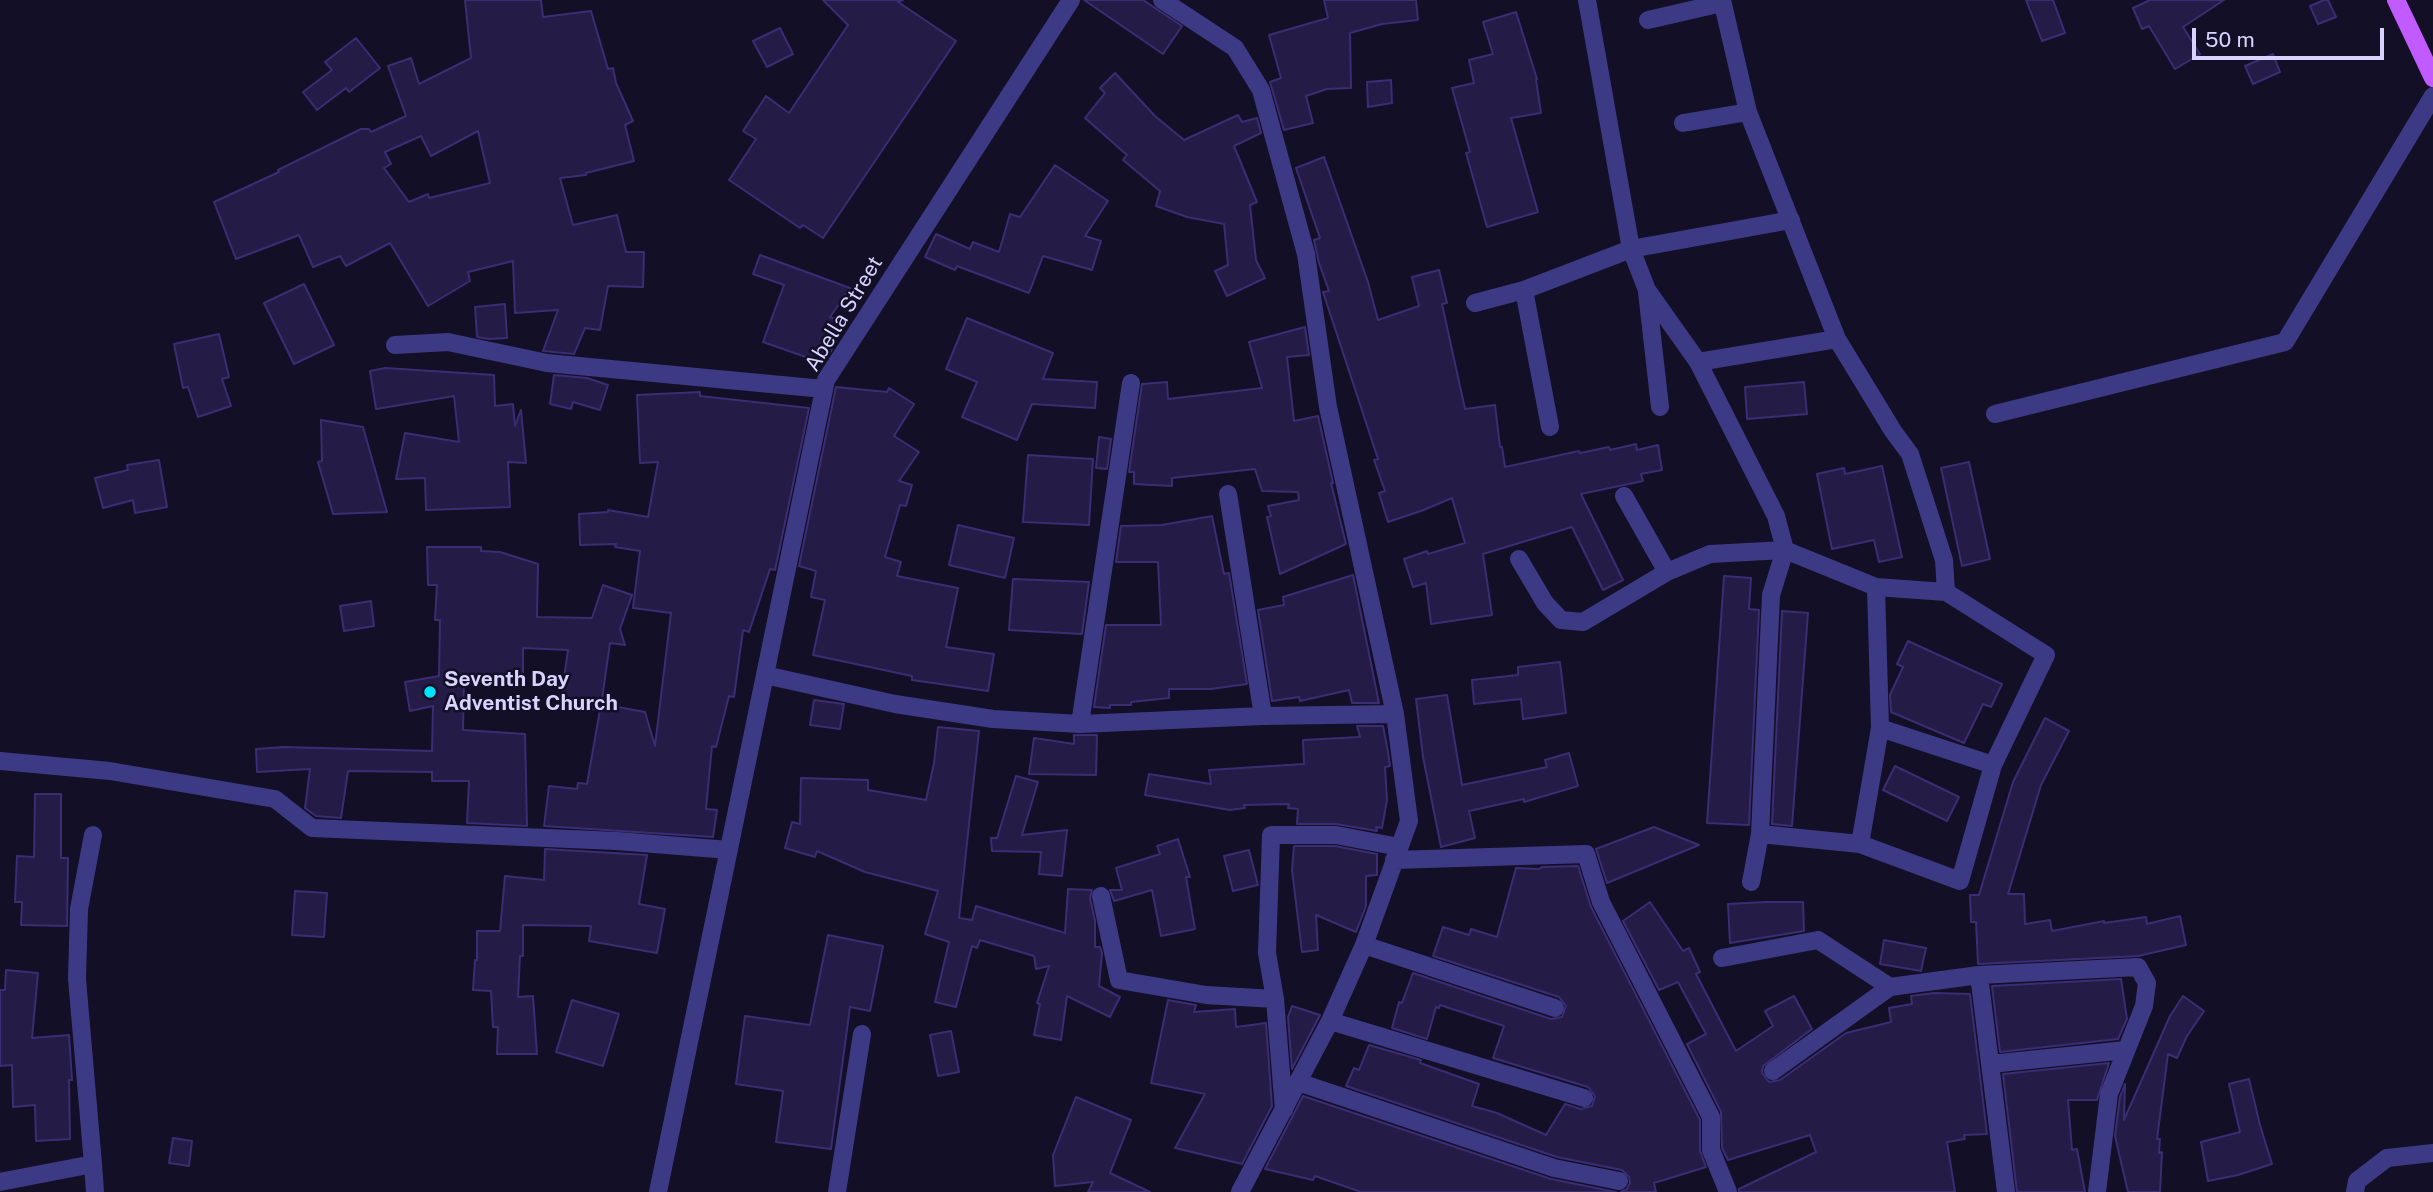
<!DOCTYPE html>
<style>
body{margin:0}
#map{position:relative;width:2433px;height:1192px;overflow:hidden;background:#130f26;font-family:"Public Sans",sans-serif}
canvas{display:block}
.scale{position:absolute;left:2192px;top:28px;width:192px;height:32px;box-sizing:border-box;border:4px solid #d9d4ff;border-top:0;padding-left:9px;font-size:21px;line-height:24px;white-space:nowrap;color:#d9d4ff;-webkit-text-stroke:5px #130f26;paint-order:stroke}
</style>
<div id="map">
<canvas width="2433" height="1192"></canvas>
<div class="scale">50 m</div>
</div>
<script>
const c = document.querySelector('canvas').getContext('2d');
c.lineJoin = 'round';
function fill(path, color) { c.fillStyle = color; c.fill(path, 'evenodd'); }
function stroke(path, color, width, dash) { c.strokeStyle = color; c.lineWidth = width; c.lineCap = dash ? 'butt' : 'round'; c.setLineDash(dash || []); c.stroke(path); }
function write(font, color, halo, rows, align = 'center') {
  c.font = font + ' "Public Sans",sans-serif'; c.lineWidth = 5; c.setLineDash([]); c.textBaseline = 'middle'; c.strokeStyle = halo; c.fillStyle = color; for (const [text, x, y, turn = 0] of rows) {
    c.save(); c.translate(x, y); c.rotate((+turn || 0) * Math.PI / 180); c.textAlign = isNaN(turn) ? turn : align; if (halo) c.strokeText(text, 0, 0); c.fillText(text, 0, 0); c.restore();
  }
}
const building = new Path2D(`
 M 465,0 L 541,0 L 543,17 L 591,11 L 608,69 L 613,68 L 616,83 L 633,121 L 625,125 L 634,161 L 586,173 L 586,175 L 560,178 L 573,225 L 617,215 L 626,252 L 644,252 L 643,287 L 608,286 L 600,330 L 585,328 L 574,354 L 543,351 L 558,310 L 515,313 L 513,261 L 468,272 L 470,281 L 428,306 L 390,243 L 346,266 L 340,256 L 313,267 L 299,235 L 236,259 L 214,202 L 279,172 L 278,170 L 361,129 L 369,129 L 371,132 L 406,116 L 388,66 L 411,58 L 419,84 L 471,58 ZM 478,131 L 490,183 L 429,198 L 428,194 L 409,202 L 384,168 L 391,164 L 385,152 L 421,136 L 431,156 Z
 M 823,0 L 903,0 L 898,2 L 956,41 L 823,238 L 803,225 L 800,228 L 729,180 L 756,139 L 743,131 L 766,96 L 789,113 L 848,25 Z
 M 1084,0 L 1143,0 L 1182,26 L 1163,54 Z
 M 1324,0 L 1416,0 L 1418,20 L 1382,24 L 1350,33 L 1351,88 L 1327,89 L 1306,96 L 1313,123 L 1284,130 L 1270,82 L 1281,78 L 1269,35 L 1328,18 Z
 M 2026,0 L 2053,0 L 2065,33 L 2042,41 Z
 M 2150,0 L 2224,0 L 2183,27 L 2200,54 L 2175,69 L 2149,26 L 2142,29 L 2133,8 Z
 M 2324,0 L 2328,0 L 2336,17 L 2318,24 L 2310,6 Z
 M 1516,12 L 1537,79 L 1536,80 L 1541,113 L 1511,118 L 1538,212 L 1487,227 L 1466,153 L 1470,152 L 1452,88 L 1474,83 L 1469,60 L 1493,54 L 1483,22 Z
 M 780,28 L 793,54 L 767,67 L 753,41 Z
 M 356,38 L 380,68 L 349,92 L 346,88 L 317,110 L 303,92 L 332,70 L 325,62 Z
 M 2273,54 L 2280,72 L 2253,84 L 2245,66 Z
 M 1115,73 L 1155,116 L 1184,140 L 1238,115 L 1242,122 L 1257,118 L 1261,133 L 1234,146 L 1257,202 L 1250,205 L 1256,260 L 1265,278 L 1227,296 L 1215,271 L 1228,265 L 1224,224 L 1187,217 L 1156,206 L 1160,191 L 1123,160 L 1127,155 L 1085,118 L 1105,93 L 1100,88 Z
 M 1391,80 L 1392,103 L 1368,107 L 1367,82 Z
 M 1324,157 L 1368,282 L 1378,320 L 1419,306 L 1412,277 L 1439,270 L 1447,303 L 1442,304 L 1465,409 L 1495,405 L 1500,447 L 1502,447 L 1505,467 L 1579,451 L 1580,453 L 1609,447 L 1610,450 L 1636,444 L 1637,450 L 1658,445 L 1662,470 L 1641,474 L 1643,481 L 1581,494 L 1623,580 L 1603,590 L 1572,527 L 1483,554 L 1492,615 L 1431,624 L 1426,583 L 1413,587 L 1404,559 L 1427,551 L 1428,554 L 1465,543 L 1452,498 L 1421,511 L 1388,522 L 1379,493 L 1385,491 L 1374,460 L 1378,459 L 1323,292 L 1329,291 L 1319,263 L 1314,240 L 1320,238 L 1296,168 Z
 M 1055,165 L 1108,201 L 1085,236 L 1101,241 L 1092,270 L 1043,256 L 1029,293 L 957,266 L 955,270 L 925,257 L 936,234 L 970,249 L 973,242 L 999,252 L 1010,214 L 1020,217 Z
 M 760,255 L 850,288 L 830,317 L 842,321 L 831,351 L 823,363 L 763,342 L 784,285 L 753,274 Z
 M 304,284 L 334,345 L 294,364 L 264,303 Z
 M 505,304 L 507,338 L 489,339 L 477,337 L 475,307 Z
 M 967,318 L 1053,353 L 1043,379 L 1097,382 L 1095,408 L 1032,404 L 1017,440 L 962,417 L 977,382 L 946,369 Z
 M 1305,327 L 1309,355 L 1287,357 L 1294,421 L 1318,416 L 1333,483 L 1331,483 L 1346,544 L 1280,574 L 1267,517 L 1271,516 L 1268,506 L 1299,500 L 1298,492 L 1262,491 L 1255,469 L 1172,478 L 1172,486 L 1134,484 L 1134,472 L 1129,472 L 1142,384 L 1167,382 L 1168,399 L 1262,388 L 1249,342 Z
 M 219,334 L 229,377 L 222,379 L 231,406 L 198,417 L 188,387 L 183,388 L 174,344 Z
 M 385,368 L 494,375 L 495,406 L 513,404 L 515,426 L 521,410 L 526,463 L 508,462 L 510,507 L 426,510 L 425,478 L 396,479 L 405,433 L 459,442 L 454,396 L 376,409 L 370,371 Z
 M 554,375 L 587,378 L 608,385 L 600,410 L 573,402 L 571,409 L 550,404 Z
 M 1804,382 L 1807,414 L 1747,419 L 1745,387 Z
 M 836,387 L 887,392 L 889,388 L 914,404 L 894,436 L 919,452 L 899,481 L 912,485 L 906,506 L 900,505 L 885,557 L 901,562 L 897,576 L 958,588 L 946,647 L 994,654 L 988,691 L 912,680 L 912,676 L 813,655 L 825,600 L 811,597 L 816,571 L 799,566 Z
 M 700,392 L 700,396 L 809,408 L 775,570 L 770,569 L 749,632 L 743,630 L 734,697 L 729,696 L 716,747 L 712,746 L 706,809 L 717,810 L 713,837 L 544,826 L 549,786 L 577,789 L 578,783 L 587,784 L 600,710 L 560,706 L 568,650 L 523,648 L 523,676 L 464,677 L 463,730 L 525,734 L 527,826 L 467,823 L 469,781 L 432,781 L 432,772 L 348,771 L 341,818 L 316,816 L 305,808 L 310,769 L 257,772 L 256,749 L 284,747 L 432,751 L 433,706 L 410,711 L 405,682 L 439,676 L 440,620 L 435,620 L 437,585 L 428,585 L 427,547 L 481,547 L 481,551 L 500,552 L 538,564 L 537,617 L 592,618 L 603,585 L 632,595 L 620,629 L 625,645 L 610,643 L 601,706 L 601,704 L 645,712 L 655,746 L 671,613 L 633,608 L 640,551 L 615,547 L 616,544 L 580,545 L 579,514 L 608,512 L 608,510 L 648,517 L 658,462 L 640,463 L 637,395 Z
 M 321,420 L 363,427 L 387,512 L 333,514 L 318,462 L 322,461 Z
 M 1099,437 L 1111,439 L 1107,469 L 1096,468 Z
 M 1028,455 L 1093,459 L 1089,525 L 1023,522 Z
 M 159,460 L 167,507 L 135,513 L 133,500 L 103,508 L 95,478 L 128,470 L 127,465 Z
 M 1969,462 L 1990,559 L 1962,566 L 1941,468 Z
 M 1882,466 L 1902,557 L 1879,562 L 1874,540 L 1832,549 L 1817,474 L 1844,468 L 1845,474 Z
 M 1212,516 L 1224,574 L 1229,573 L 1247,684 L 1211,689 L 1169,689 L 1169,698 L 1131,702 L 1131,705 L 1110,705 L 1110,708 L 1094,707 L 1106,625 L 1161,625 L 1158,562 L 1116,562 L 1121,526 L 1162,525 Z
 M 958,525 L 1014,538 L 1005,578 L 949,565 Z
 M 1353,575 L 1379,703 L 1352,703 L 1349,690 L 1300,701 L 1299,697 L 1272,701 L 1258,610 L 1284,605 L 1283,597 Z
 M 1724,576 L 1751,578 L 1749,609 L 1759,610 L 1749,825 L 1707,823 Z
 M 1013,579 L 1089,582 L 1082,634 L 1009,630 Z
 M 371,601 L 374,626 L 344,631 L 340,606 Z
 M 1782,611 L 1808,613 L 1792,826 L 1772,824 Z
 M 1908,641 L 2002,684 L 1991,707 L 1983,704 L 1964,743 L 1891,712 L 1890,695 L 1903,667 L 1897,664 Z
 M 1560,662 L 1566,713 L 1523,719 L 1521,699 L 1474,704 L 1472,680 L 1518,675 L 1518,667 Z
 M 1447,695 L 1462,785 L 1547,767 L 1545,760 L 1569,753 L 1578,786 L 1524,802 L 1524,799 L 1469,811 L 1475,838 L 1441,847 L 1423,757 L 1416,699 Z
 M 814,700 L 844,704 L 840,729 L 810,725 Z
 M 2045,718 L 2069,731 L 2041,785 L 2008,894 L 2024,894 L 2025,924 L 2050,920 L 2052,931 L 2104,921 L 2104,923 L 2146,917 L 2147,924 L 2180,916 L 2186,945 L 2138,956 L 1978,964 L 1976,922 L 1971,922 L 1970,895 L 1979,895 L 2013,782 Z
 M 1357,726 L 1383,726 L 1388,752 L 1390,766 L 1385,767 L 1387,800 L 1382,828 L 1376,827 L 1377,831 L 1336,824 L 1297,824 L 1298,809 L 1288,808 L 1289,804 L 1244,805 L 1245,808 L 1230,810 L 1145,795 L 1149,774 L 1211,784 L 1209,770 L 1304,764 L 1303,740 L 1360,737 Z
 M 938,727 L 979,731 L 959,918 L 972,920 L 976,906 L 1065,933 L 1068,889 L 1092,890 L 1090,898 L 1095,921 L 1095,947 L 1100,947 L 1102,953 L 1099,986 L 1120,997 L 1110,1017 L 1067,996 L 1061,1040 L 1034,1035 L 1040,1004 L 1037,1003 L 1049,966 L 1036,969 L 1034,956 L 980,940 L 977,948 L 972,946 L 956,1007 L 935,1002 L 949,942 L 925,934 L 938,891 L 865,872 L 817,851 L 815,857 L 785,848 L 792,822 L 800,824 L 801,778 L 868,780 L 868,790 L 926,800 L 934,763 Z
 M 1074,735 L 1097,735 L 1096,775 L 1029,774 L 1034,738 L 1074,744 Z
 M 1895,766 L 1959,797 L 1947,821 L 1883,790 Z
 M 1016,776 L 1038,782 L 1022,835 L 1067,830 L 1062,876 L 1039,874 L 1041,852 L 992,851 L 991,838 L 997,838 Z
 M 35,794 L 61,794 L 61,858 L 68,858 L 67,926 L 21,925 L 22,902 L 15,902 L 17,856 L 34,857 Z
 M 1654,827 L 1699,845 L 1607,883 L 1596,849 Z
 M 1178,839 L 1190,877 L 1186,877 L 1195,929 L 1161,936 L 1152,890 L 1114,901 L 1110,890 L 1122,890 L 1116,868 L 1160,854 L 1157,846 Z
 M 1294,846 L 1335,846 L 1377,854 L 1377,875 L 1366,876 L 1366,906 L 1356,932 L 1316,915 L 1318,950 L 1302,952 L 1292,870 Z
 M 545,849 L 647,855 L 639,904 L 665,909 L 657,953 L 589,941 L 591,926 L 523,925 L 523,956 L 520,956 L 518,997 L 533,996 L 537,1054 L 497,1054 L 498,1027 L 493,1027 L 491,991 L 473,990 L 475,960 L 477,960 L 477,931 L 500,931 L 505,876 L 544,880 Z
 M 1249,850 L 1258,885 L 1233,891 L 1224,856 Z
 M 1578,866 L 1591,907 L 1700,1120 L 1700,1151 L 1706,1167 L 1654,1183 L 1656,1192 L 1621,1192 L 1627,1189 L 1630,1183 L 1629,1177 L 1622,1170 L 1557,1157 L 1346,1086 L 1354,1068 L 1359,1070 L 1369,1045 L 1421,1060 L 1420,1063 L 1479,1084 L 1472,1106 L 1497,1113 L 1546,1135 L 1565,1104 L 1581,1109 L 1592,1106 L 1595,1096 L 1588,1087 L 1493,1058 L 1504,1026 L 1440,1005 L 1439,1008 L 1436,1007 L 1427,1039 L 1392,1028 L 1399,1002 L 1402,1003 L 1413,973 L 1551,1019 L 1562,1017 L 1566,1006 L 1559,997 L 1433,956 L 1443,927 L 1469,935 L 1471,929 L 1497,937 L 1516,868 L 1539,869 L 1542,867 Z
 M 295,891 L 327,893 L 324,937 L 292,935 Z
 M 1650,902 L 1683,951 L 1689,948 L 1700,972 L 1696,974 L 1736,1051 L 1773,1026 L 1765,1011 L 1794,996 L 1812,1029 L 1763,1066 L 1762,1073 L 1769,1082 L 1780,1080 L 1846,1033 L 1891,1022 L 1889,1008 L 1912,1004 L 1911,996 L 1934,993 L 1970,994 L 1987,1134 L 1964,1135 L 1965,1139 L 1947,1142 L 1955,1192 L 1739,1192 L 1739,1189 L 1816,1152 L 1810,1135 L 1728,1160 L 1722,1148 L 1721,1112 L 1687,1044 L 1706,1034 L 1678,982 L 1659,990 L 1623,921 Z
 M 1766,902 L 1803,902 L 1804,931 L 1730,943 L 1728,904 Z
 M 828,935 L 883,946 L 870,1011 L 850,1007 L 831,1149 L 776,1142 L 783,1091 L 736,1084 L 745,1016 L 810,1025 Z
 M 1884,940 L 1926,948 L 1921,971 L 1880,964 Z
 M 6,970 L 38,973 L 32,1038 L 69,1035 L 72,1080 L 69,1080 L 70,1139 L 36,1141 L 35,1105 L 13,1107 L 12,1065 L 0,1066 L 0,990 L 5,990 Z
 M 2121,979 L 2127,1019 L 2118,1039 L 2000,1052 L 1992,986 Z
 M 2183,996 L 2204,1011 L 2187,1036 L 2177,1058 L 2168,1054 L 2157,1139 L 2160,1139 L 2159,1153 L 2162,1152 L 2160,1192 L 2128,1192 L 2115,1136 L 2120,1097 L 2125,1084 L 2124,1120 L 2170,1016 Z
 M 572,1000 L 619,1014 L 603,1066 L 556,1052 Z
 M 1168,1000 L 1196,1005 L 1194,1012 L 1235,1009 L 1236,1027 L 1266,1023 L 1272,1106 L 1242,1164 L 1175,1148 L 1205,1094 L 1151,1083 Z
 M 1292,1006 L 1320,1015 L 1292,1069 L 1288,1017 Z
 M 951,1031 L 959,1072 L 938,1076 L 930,1035 Z
 M 2109,1063 L 2097,1100 L 2068,1100 L 2072,1150 L 2077,1149 L 2085,1192 L 2017,1192 L 2003,1074 Z
 M 2249,1079 L 2260,1125 L 2272,1164 L 2238,1175 L 2208,1181 L 2201,1142 L 2240,1132 L 2229,1084 Z
 M 1303,1096 L 1551,1179 L 1616,1192 L 1361,1192 L 1315,1176 L 1313,1180 L 1265,1169 Z
 M 1076,1097 L 1131,1120 L 1110,1173 L 1150,1192 L 1088,1192 L 1093,1182 L 1055,1186 L 1053,1155 Z
 M 173,1138 L 192,1141 L 189,1166 L 169,1163 Z`);
fill(building, '#241b47');
stroke(building, '#3b2d73', 2);
stroke(new Path2D(`
 M 1162,0 L 1235,48 L 1261,90 L 1306,254 L 1328,407 L 1395,714 L 1409,821 L 1364,945 L 1330,1021 L 1240,1192
 M 1587,0 L 1631,249 L 1647,290 L 1698,362 L 1776,516 L 1785,550 L 1771,595 L 1760,834 L 1751,882
 M 1722,0 L 1748,112 L 1837,339 L 1893,431 L 1910,454 L 1944,560 L 1946,592
 M 1648,20 L 1722,3
 M 1683,123 L 1748,112
 M 1524,290 L 1550,427
 M 1647,292 L 1660,407
 M 1475,303 L 1524,290 L 1631,249 L 1791,220
 M 395,345 L 448,342 L 547,363 L 824,389
 M 1698,362 L 1837,339
 M 1995,414 L 2285,342 L 2433,96
 M 1228,494 L 1263,716
 M 1624,496 L 1667,572
 M 1519,559 L 1545,603 L 1561,620 L 1583,622 L 1667,572 L 1710,554 L 1785,550 L 1876,587 L 1946,592 L 2046,655 L 1993,765 L 1960,881 L 1860,844 L 1760,834
 M 765,675 L 895,704 L 993,719 L 1080,724 L 1263,716 L 1395,714
 M 1080,724 L 1131,383
 M 1880,728 L 1993,765
 M 0,761 L 110,771 L 275,799 L 312,828 L 617,841 L 729,850
 M 93,835 L 79,909 L 77,979 L 93,1164
 M 1860,844 L 1880,728 L 1876,587
 M 1394,860 L 1586,854 L 1601,902 L 1711,1117 L 1711,1150 L 1728,1192
 M 1101,896 L 1119,980 L 1206,995 L 1275,999
 M 1364,945 L 1555,1008
 M 1722,958 L 1818,940 L 1890,987
 M 1979,975 L 2006,1192
 M 1330,1021 L 1584,1098
 M 1990,1064 L 2126,1050
 M 1773,1071 L 1890,987 L 1979,975 L 2138,967 L 2147,983 L 2144,1006 L 2109,1094 L 2097,1192
 M 1298,1082 L 1554,1168 L 1619,1181
 M 1284,1110 L 1275,999 L 1267,953 L 1271,835 L 1336,835 L 1399,847
 M 0,1182 L 93,1164 L 95,1192
 M 658,1192 L 826,380 L 1071,0
 M 837,1192 L 862,1034
 M 2355,1192 L 2357,1181 L 2387,1158 L 2433,1153`), '#3d3a85', 18);
stroke(new Path2D(`
 M 2396,0 L 2433,78`), '#c25bff', 18);
for (const [x, y, r, color] of [
 [430,692,7,"#00e5ff"]
]) { const dot = new Path2D(); dot.arc(x, y, r, 0, 2 * Math.PI); c.fillStyle = color; c.fill(dot); stroke(dot, '#130f26', 2.5); }
write('21px', '#d9d4ff', '#130f26', [
 ["Abella Street",844,314,-59]
]);
write('bold 21px', '#d9d4ff', '#130f26', [
 ["Seventh Day",444,680],
 ["Adventist Church",444,704]
], 'left');
</script>
